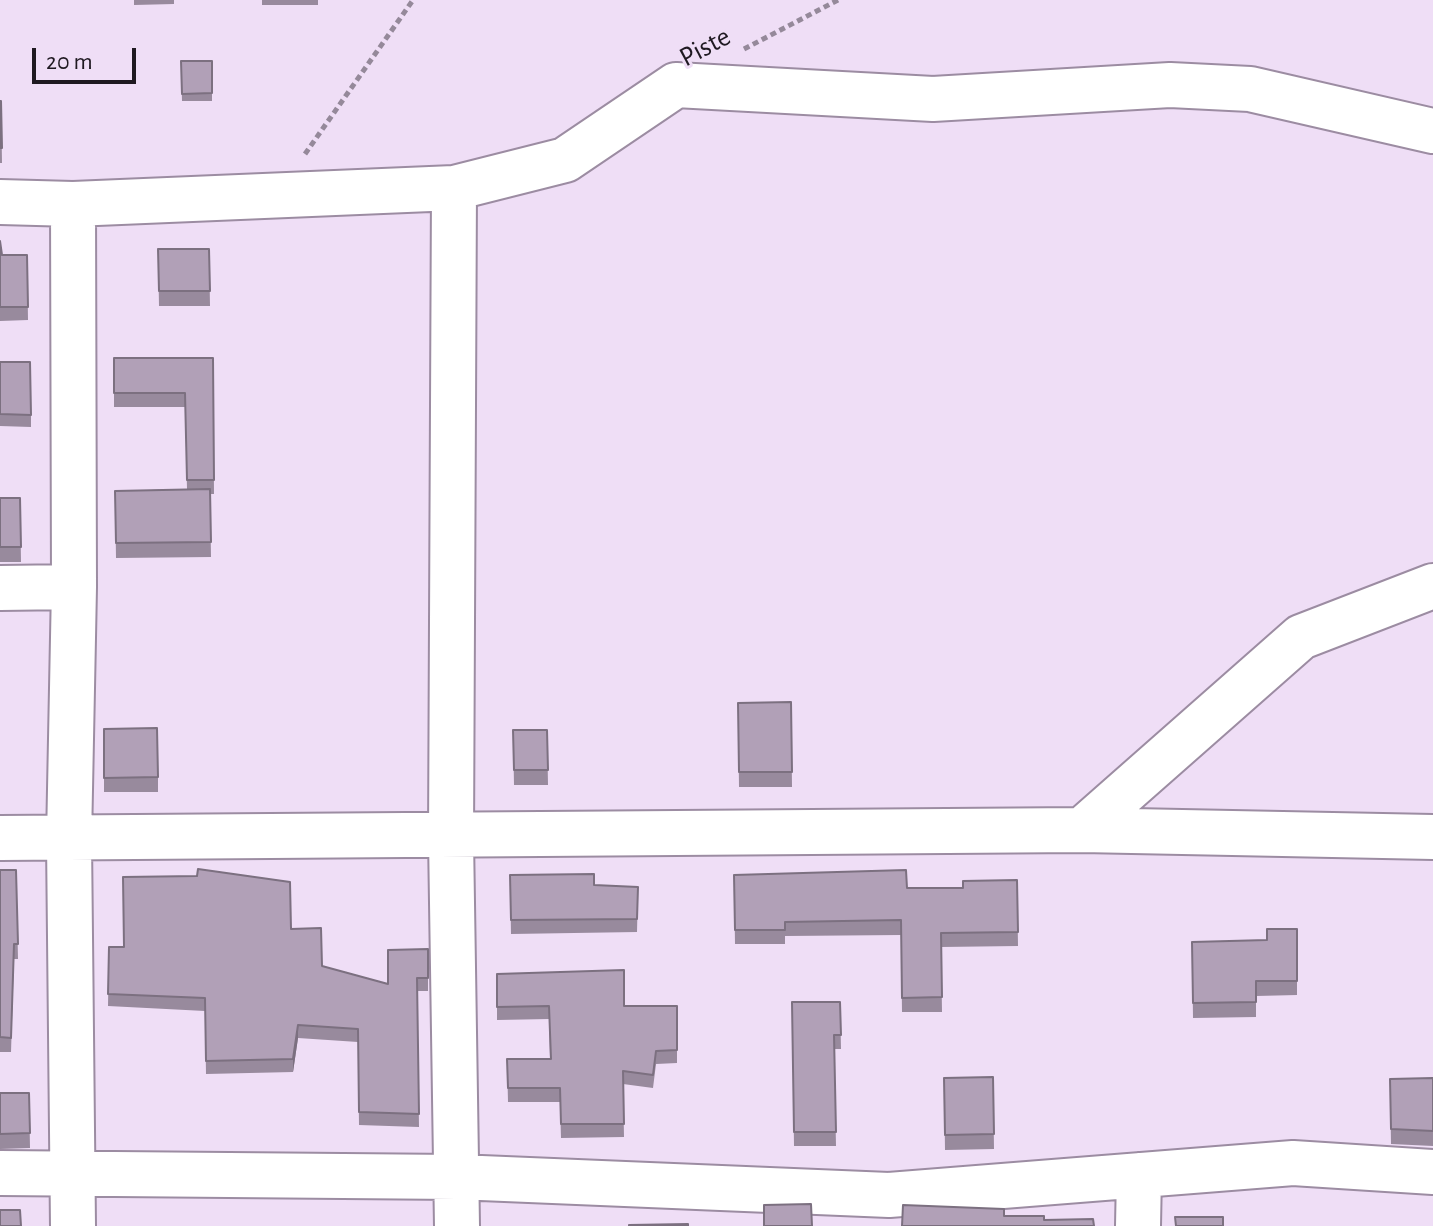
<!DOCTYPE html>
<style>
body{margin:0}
#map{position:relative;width:1433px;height:1226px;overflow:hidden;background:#efdef6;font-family:"Alegreya Sans",sans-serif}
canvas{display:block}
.scale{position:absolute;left:32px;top:48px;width:104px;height:36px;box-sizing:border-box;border:4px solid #1f1921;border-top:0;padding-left:10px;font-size:24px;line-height:28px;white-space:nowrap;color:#1f1921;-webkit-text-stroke:6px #efdef6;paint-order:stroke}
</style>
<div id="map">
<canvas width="1433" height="1226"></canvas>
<div class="scale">20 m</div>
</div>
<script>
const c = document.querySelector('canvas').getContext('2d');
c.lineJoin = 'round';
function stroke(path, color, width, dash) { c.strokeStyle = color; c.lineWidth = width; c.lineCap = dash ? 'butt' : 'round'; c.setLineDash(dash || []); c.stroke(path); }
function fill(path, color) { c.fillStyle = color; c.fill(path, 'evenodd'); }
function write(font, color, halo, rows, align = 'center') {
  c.font = font + ' "Alegreya Sans",sans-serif'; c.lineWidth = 6; c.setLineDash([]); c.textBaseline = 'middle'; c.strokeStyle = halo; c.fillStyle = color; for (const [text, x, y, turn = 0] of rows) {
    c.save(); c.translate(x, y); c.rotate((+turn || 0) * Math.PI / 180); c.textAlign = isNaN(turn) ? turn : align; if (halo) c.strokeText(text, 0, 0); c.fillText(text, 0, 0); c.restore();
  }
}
const minor = new Path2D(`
 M 454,188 L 451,838 L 457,1226
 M 0,202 L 73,204 L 454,188 L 565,160 L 676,85 L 933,99 L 1170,85 L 1250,89 L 1433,131
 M 0,588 L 74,587
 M 1082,830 L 1301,637 L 1433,586
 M 0,838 L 1082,830 L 1433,837
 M 0,1173 L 457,1177 L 889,1195 L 1293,1163 L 1433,1172
 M 73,1226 L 69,840 L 74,587 L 73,204
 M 1138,1226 L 1139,1175`);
stroke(minor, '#9c8ca2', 48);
stroke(new Path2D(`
 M 744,49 L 838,0
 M 305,154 L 413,0`), '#95899a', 5, [6, 4]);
stroke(minor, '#fff', 44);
fill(new Path2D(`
 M 134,0 L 174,0 L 174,4 L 134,5 Z
 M 262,0 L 318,0 L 318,5 L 262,5 Z
 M 181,61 L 212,61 L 212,101 L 182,101 Z
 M 0,101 L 1,101 L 2,163 L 0,163 Z
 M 0,241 L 2,255 L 27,255 L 28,320 L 0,321 Z
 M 158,249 L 209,249 L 210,306 L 159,306 Z
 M 114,358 L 213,358 L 214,494 L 210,494 L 211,557 L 116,558 L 115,491 L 187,489 L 185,407 L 114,407 Z
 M 0,362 L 31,415 L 31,427 L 0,426 Z
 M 0,498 L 20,498 L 21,562 L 0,562 Z
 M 791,702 L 792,787 L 739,787 L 738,703 Z
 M 104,729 L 158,777 L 158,792 L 104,792 Z
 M 513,730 L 547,730 L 548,785 L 514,785 Z
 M 0,870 L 16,870 L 18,959 L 14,959 L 11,1052 L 0,1052 Z
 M 510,875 L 594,885 L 638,887 L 637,932 L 511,934 Z
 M 734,875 L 907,888 L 963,888 L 1017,880 L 1018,946 L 941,947 L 942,1012 L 902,1012 L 901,935 L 785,936 L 785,944 L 735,944 Z
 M 291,929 L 322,966 L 388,984 L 428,949 L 428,991 L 417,991 L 419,1127 L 359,1125 L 358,1042 L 298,1038 L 293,1072 L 206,1074 L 205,1011 L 108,1006 L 109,947 L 124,947 Z
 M 1297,929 L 1297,995 L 1256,996 L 1256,1017 L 1193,1018 L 1192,942 L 1267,940 Z
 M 497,974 L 624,1006 L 677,1006 L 677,1063 L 656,1064 L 653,1088 L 623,1084 L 624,1137 L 561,1138 L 560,1102 L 508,1102 L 507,1059 L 550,1059 L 549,1019 L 497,1020 Z
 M 792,1002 L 840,1002 L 841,1049 L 834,1049 L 836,1146 L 794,1146 Z
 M 993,1077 L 994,1149 L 945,1150 L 944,1078 Z
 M 1433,1078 L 1433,1146 L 1391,1144 L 1390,1079 Z
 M 0,1093 L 29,1093 L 30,1148 L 0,1149 Z`), '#988a9d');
fill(new Path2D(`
 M 298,1025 L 298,1038 L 293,1072 L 293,1059 Z`), '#7c7080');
const building = new Path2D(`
 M 181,61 L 212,61 L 212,93 L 182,94 Z
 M 0,101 L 1,101 L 2,148 L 0,148 Z
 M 0,241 L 2,255 L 27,255 L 28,307 L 0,307 Z
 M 158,249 L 209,249 L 210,291 L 159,291 Z
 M 114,358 L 213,358 L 214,480 L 187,480 L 185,393 L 114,393 Z
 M 0,362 L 30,362 L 31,415 L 0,414 Z
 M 210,489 L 211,542 L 116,543 L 115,491 Z
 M 0,498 L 20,498 L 21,547 L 0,547 Z
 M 791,702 L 792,772 L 739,772 L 738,703 Z
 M 157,728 L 158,777 L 104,778 L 104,729 Z
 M 513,730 L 547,730 L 548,770 L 514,770 Z
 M 198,869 L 290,882 L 291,929 L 321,928 L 322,966 L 388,984 L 388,950 L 428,949 L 428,978 L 417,978 L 419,1114 L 359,1112 L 358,1029 L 298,1025 L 293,1059 L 206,1061 L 205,998 L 108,994 L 109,947 L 124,947 L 123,877 L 197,876 Z
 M 0,870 L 16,870 L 18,944 L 14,944 L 11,1038 L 0,1037 Z
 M 906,870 L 907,888 L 963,888 L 963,881 L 1017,880 L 1018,932 L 941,933 L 942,997 L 902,998 L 901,920 L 785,922 L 785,930 L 735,930 L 734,875 Z
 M 594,874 L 594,885 L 638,887 L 637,919 L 511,920 L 510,875 Z
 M 1267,929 L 1297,929 L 1297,981 L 1256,981 L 1256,1002 L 1193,1003 L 1192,942 L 1267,940 Z
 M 624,970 L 624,1006 L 677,1006 L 677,1050 L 656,1051 L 653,1075 L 623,1071 L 624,1124 L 561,1124 L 560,1088 L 508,1088 L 507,1059 L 551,1059 L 549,1006 L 497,1007 L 497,974 Z
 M 792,1002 L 840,1002 L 841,1035 L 834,1035 L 836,1132 L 794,1132 Z
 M 993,1077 L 994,1134 L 945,1135 L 944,1078 Z
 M 1433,1078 L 1433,1131 L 1391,1129 L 1390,1079 Z
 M 0,1093 L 29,1093 L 30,1133 L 0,1134 Z
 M 811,1204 L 812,1226 L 764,1226 L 764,1205 Z
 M 903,1205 L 1004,1209 L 1004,1216 L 1044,1216 L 1044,1220 L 1093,1219 L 1094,1226 L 902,1226 Z
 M 0,1210 L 20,1210 L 21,1226 L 0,1226 Z
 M 1175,1217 L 1223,1217 L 1223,1226 L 1176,1226 Z
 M 688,1224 L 688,1226 L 629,1226 L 629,1225 Z`);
fill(building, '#b1a0b7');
stroke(building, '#7c7080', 2);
write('28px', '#1f1921', '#efdef6', [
 ["Piste",705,47,-28]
]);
</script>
